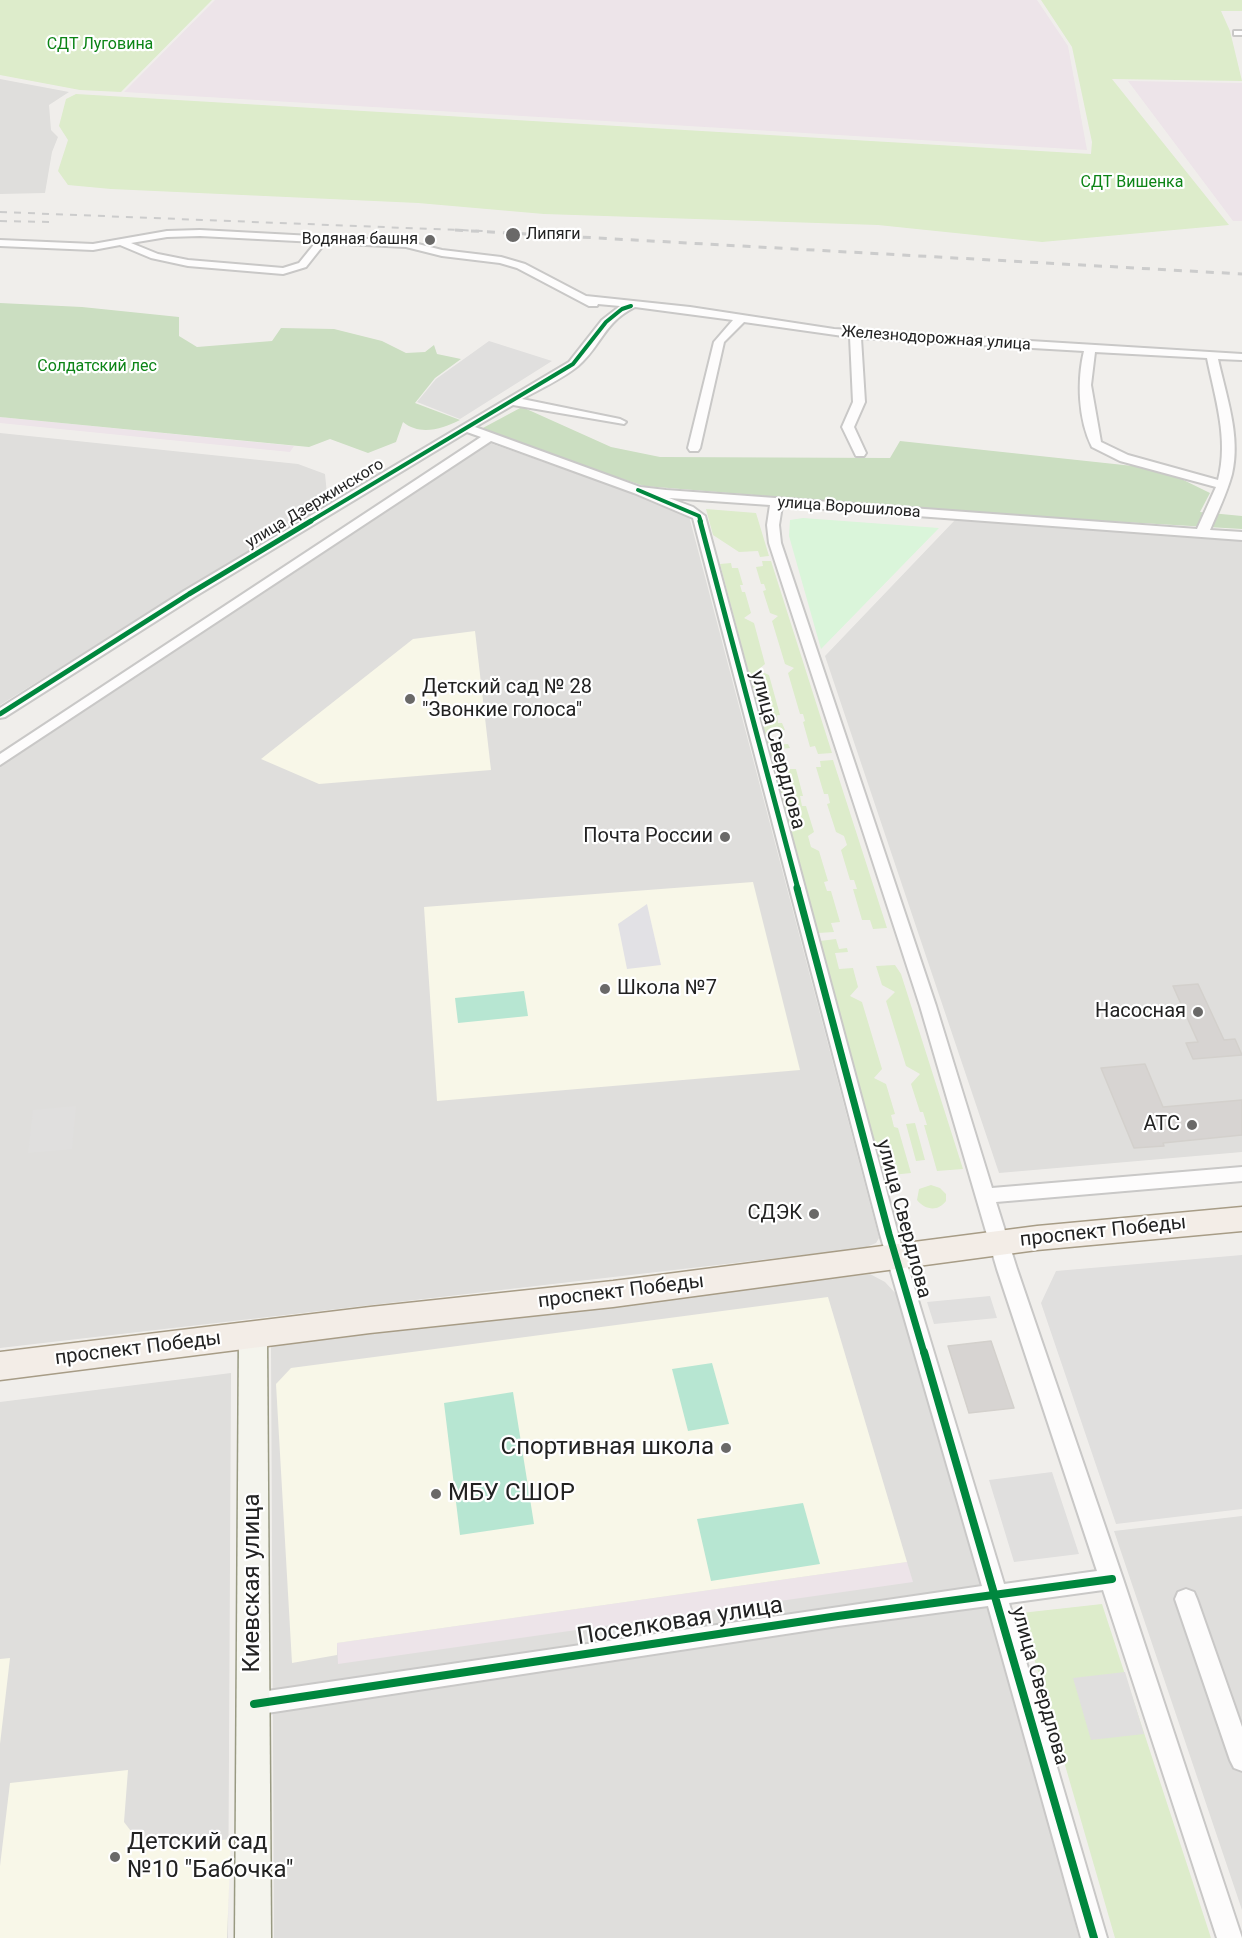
<!DOCTYPE html>
<meta charset="utf-8">
<style>
body{margin:0}
canvas{display:block;background:#f0eeeb}
</style>
<canvas width="1242" height="1938"></canvas>
<script>
const c = document.querySelector('canvas').getContext('2d');
c.lineJoin = 'round';
function fill(path, color) { c.fillStyle = color; c.fill(path, 'evenodd'); }
function stroke(path, color, width, dash) { c.strokeStyle = color; c.lineWidth = width; c.lineCap = dash ? 'butt' : 'round'; c.setLineDash(dash || []); c.stroke(path); }
function write(font, color, halo, rows, align = 'center') {
  c.font = font + ' Roboto,sans-serif'; c.lineWidth = 4.5; c.setLineDash([]); c.textBaseline = 'middle'; c.strokeStyle = halo; c.fillStyle = color; for (const [text, x, y, turn = 0] of rows) {
    c.save(); c.translate(x, y); c.rotate((+turn || 0) * Math.PI / 180); c.textAlign = isNaN(turn) ? turn : align; if (halo) c.strokeText(text, 0, 0); c.fillText(text, 0, 0); c.restore();
  }
}
fill(new Path2D(`
 M 0,79 L 69,92 L 49,105 L 51,130 L 58,137 L 52,152 L 45,193 L 0,194 Z
 M 0,433 L 298,464 L 325,474 L 327,494 L 334,503 L 182,592 L 0,705 Z
 M 490,443 L 634,494 L 689,516 L 879,1238 L 876,1243 L 864,1248 L 0,1348 L 0,767 L 17,752 Z
 M 955,520 L 1242,540 L 1242,1152 L 999,1173 L 825,656 Z
 M 870,1274 L 885,1282 L 897,1295 L 977,1560 L 1079,1938 L 274,1938 L 271,1346 Z
 M 231,1373 L 228,1938 L 0,1938 L 0,1402 Z
 M 1242,1516 L 1242,1910 L 1114,1531 Z`), '#dfdedc');
fill(new Path2D(`
 M 215,0 L 1037,0 L 1068,46 L 1087,150 L 124,92 Z
 M 1128,81 L 1242,83 L 1242,221 L 1233,221 Z
 M 0,417 L 294,446 L 290,452 L 0,423 Z
 M 907,1562 L 913,1582 L 338,1664 L 337,1643 Z`), '#ede4e9');
fill(new Path2D(`
 M 475,631 L 491,770 L 319,784 L 261,759 L 413,639 Z
 M 753,882 L 800,1070 L 437,1101 L 424,907 Z
 M 828,1297 L 907,1562 L 337,1643 L 337,1655 L 292,1663 L 276,1384 L 291,1368 Z
 M 10,1658 L 0,1744 L 0,1659 Z
 M 128,1770 L 124,1822 L 144,1848 L 231,1839 L 227,1938 L 0,1938 L 0,1866 L 10,1783 Z`), '#f8f7e8');
fill(new Path2D(`
 M 0,0 L 212,0 L 121,92 L 80,90 L 0,75 Z
 M 1041,0 L 1242,0 L 1242,11 L 1221,11 L 1230,31 L 1242,81 L 1112,79 L 1229,225 L 1042,242 L 878,225 L 544,214 L 418,203 L 111,189 L 68,185 L 58,171 L 68,140 L 59,126 L 66,99 L 76,94 L 1091,154 L 1092,142 L 1072,47 Z
 M 706,509 L 756,513 L 769,556 L 760,557 L 758,551 L 739,552 L 713,535 Z
 M 762,561 L 771,561 L 832,753 L 818,754 L 815,746 L 810,747 L 803,722 L 805,721 L 803,714 L 800,714 L 788,673 L 794,668 L 785,664 L 772,621 L 778,616 L 770,613 L 763,591 L 766,590 L 764,584 L 761,584 L 756,567 L 763,566 Z
 M 731,563 L 732,568 L 738,568 L 743,585 L 740,585 L 742,592 L 745,592 L 751,613 L 744,618 L 754,623 L 765,664 L 758,670 L 769,675 L 780,715 L 777,715 L 778,723 L 782,723 L 785,730 L 769,731 L 772,745 L 788,744 L 790,748 L 781,749 L 783,756 L 771,757 L 720,564 Z
 M 833,760 L 887,928 L 873,929 L 870,920 L 862,920 L 853,889 L 857,889 L 854,880 L 850,880 L 841,850 L 847,845 L 844,836 L 836,832 L 827,804 L 830,803 L 828,794 L 824,794 L 816,767 L 821,767 L 820,761 Z
 M 785,762 L 787,769 L 796,769 L 803,796 L 800,796 L 802,806 L 806,806 L 814,832 L 808,836 L 811,847 L 819,851 L 828,881 L 824,882 L 827,891 L 831,891 L 840,922 L 831,923 L 834,932 L 818,933 L 773,763 Z
 M 836,939 L 839,949 L 847,948 L 848,952 L 835,953 L 839,969 L 853,968 L 858,987 L 850,996 L 862,1002 L 882,1069 L 874,1078 L 886,1084 L 895,1114 L 891,1115 L 894,1127 L 898,1128 L 911,1173 L 882,1176 L 820,941 Z
 M 895,965 L 901,974 L 963,1169 L 937,1171 L 924,1125 L 927,1125 L 923,1112 L 920,1112 L 911,1084 L 920,1074 L 906,1066 L 886,1001 L 895,992 L 882,985 L 876,966 Z
 M 915,1123 L 925,1160 L 916,1161 L 906,1124 Z
 M 931,1185 L 940,1188 L 946,1194 L 946,1201 C 938,1212 925,1210 917,1200 L 919,1189 Z
 M 1102,1604 L 1211,1938 L 1115,1938 L 1021,1613 Z`), '#ddeccb');
fill(new Path2D(`
 M 0,303 L 82,307 L 179,317 L 179,336 L 197,347 L 272,341 L 281,328 L 334,329 L 382,341 L 406,353 L 425,352 L 434,345 L 437,354 L 461,359 L 435,378 L 415,403 L 460,420 C 442,429 420,436 403,422 L 396,442 L 368,453 L 330,439 L 309,447 L 0,417 Z
 M 522,407 L 611,447 L 660,457 L 890,458 L 900,441 L 1161,469 L 1210,493 L 1200,512 L 1242,516 L 1242,529 L 988,514 L 644,486 L 541,452 L 481,429 Z`), '#cbdec1');
fill(new Path2D(`
 M 803,518 L 939,528 L 821,649 L 789,536 L 790,520 Z`), '#daf5da');
fill(new Path2D(`
 M 524,991 L 528,1016 L 458,1023 L 455,998 Z
 M 712,1363 L 729,1424 L 688,1431 L 672,1369 Z
 M 513,1392 L 534,1524 L 460,1535 L 444,1403 Z
 M 803,1503 L 820,1564 L 711,1581 L 697,1519 Z`), '#b7e6d2');
fill(new Path2D(`
 M 489,341 L 552,361 L 460,419 L 417,402 L 436,379 Z
 M 76,1106 L 72,1149 L 28,1153 L 33,1110 Z
 M 1242,1255 L 1242,1509 L 1116,1524 L 1041,1303 L 1056,1271 Z
 M 990,1296 L 997,1318 L 934,1324 L 927,1302 Z
 M 1052,1472 L 1079,1554 L 1014,1562 L 989,1480 Z
 M 1125,1672 L 1144,1734 L 1091,1740 L 1073,1678 Z`), '#e0dfde');
fill(new Path2D(`
 M 647,904 L 661,965 L 627,969 L 618,924 Z`), '#e2e1e5');
const building = new Path2D(`
 M 1198,984 L 1224,1040 L 1235,1039 L 1242,1055 L 1193,1059 L 1186,1043 L 1198,1042 L 1173,986 Z
 M 1145,1064 L 1163,1107 L 1242,1100 L 1242,1135 L 1163,1143 L 1164,1146 L 1134,1148 L 1101,1068 Z
 M 991,1341 L 1014,1408 L 969,1413 L 948,1346 Z`);
fill(building, '#d7d4d2');
stroke(building, '#d3d0cc', 1.5);
const street = new Path2D(`
 M 1234,31 L 1242,31 L 1242,35 L 1234,35 Z
 M 200,230 L 406,241 L 442,250 L 501,257 L 525,264 L 586,296 L 690,307 L 834,329 L 1242,354 L 1242,360 L 1218,359 C 1226,396 1241,436 1232,474 C 1227,493 1218,511 1210,530 L 1242,532 L 1242,540 L 782,506 L 779,525 L 781,543 L 936,1006 L 992,1188 L 1242,1167 L 1242,1181 L 996,1202 L 1017,1269 L 1123,1579 L 1242,1938 L 1217,1938 L 1103,1590 L 1009,1603 L 1107,1938 L 1081,1938 L 988,1606 L 838,1626 L 254,1715 L 246,1712 L 242,1704 L 246,1696 L 254,1693 L 982,1586 L 880,1234 L 693,518 L 634,493 L 491,441 L 0,765 L 0,754 L 481,437 L 467,432 L 194,597 L 5,717 L 0,718 L 0,708 L 184,591 L 569,362 L 602,320 L 620,306 L 598,304 L 597,306 L 589,306 L 517,268 L 500,263 L 442,256 L 406,247 L 325,243 L 306,267 L 283,274 L 188,266 L 151,258 L 120,245 L 93,250 L 0,246 L 0,240 L 93,244 L 167,231 ZM 200,236 L 316,242 L 299,263 L 283,268 L 188,260 L 158,254 L 131,243 L 167,237 ZM 635,307 L 733,320 L 714,342 L 688,448 L 690,451 L 698,451 L 700,448 L 724,342 L 744,322 L 850,337 L 853,402 L 842,427 L 856,456 L 864,456 L 866,453 L 854,427 L 865,402 L 861,338 L 1084,351 C 1077,380 1078,419 1092,447 L 1120,461 L 1216,487 L 1197,529 L 666,490 L 640,487 L 475,427 L 513,405 L 624,424 L 626,422 L 620,419 L 522,399 C 540,389 562,379 578,366 C 602,345 603,323 635,307 ZM 1095,352 L 1207,358 C 1215,398 1229,439 1218,480 L 1128,455 L 1101,442 L 1091,385 ZM 669,498 L 770,505 L 767,525 L 769,543 L 920,1006 L 997,1269 L 1097,1571 L 1004,1584 L 898,1234 L 705,516 L 693,507 Z
 M 1186,1589 L 1194,1592 L 1197,1599 L 1242,1727 L 1242,1771 L 1234,1768 L 1230,1760 L 1175,1599 L 1178,1592 Z`);
const secondary = new Path2D(`
 M 253,1323 L 263,1327 L 267,1335 L 271,1938 L 235,1938 L 239,1335 L 243,1327 Z`);
const primary = new Path2D(`
 M 1242,1207 L 1242,1231 L 1037,1250 L 613,1307 L 370,1333 L 0,1380 L 0,1352 L 370,1307 L 613,1281 L 1037,1226 Z`);
stroke(street, '#c9c8c7', 4);
stroke(secondary, '#999a82', 3);
stroke(primary, '#a79c86', 3);
fill(street, '#fdfcfc');
fill(secondary, '#f4f4ed');
fill(primary, '#f3ede7');
stroke(new Path2D(`
 M 0,212 L 484,231
 M 0,221 L 53,222`), '#ccc', 2, [7, 7]);
stroke(new Path2D(`
 M 455,230 L 1242,274`), '#ccc', 3, [8, 8]);
stroke(new Path2D(`
 M 638,490 L 699,516 L 701,522
 M 309,522 L 573,364 L 606,322 L 622,309 L 631,306`), '#00873e', 4);
stroke(new Path2D(`
 M 700,521 L 798,889
 M 0,714 L 189,594 L 311,521`), '#00873e', 5);
stroke(new Path2D(`
 M 797,888 L 889,1234 L 924,1353`), '#00873e', 7);
stroke(new Path2D(`
 M 924,1352 L 1094,1938
 M 254,1704 L 838,1616 L 1112,1579`), '#00873e', 8);
for (const [x, y, r, color] of [
 [513,235,8,"#6a6968"],
 [430,240,6,"#6a6968"],
 [410,699,6,"#6a6968"],
 [725,837,6,"#6a6968"],
 [605,989,6,"#6a6968"],
 [1198,1012,6,"#6a6968"],
 [1192,1125,6,"#6a6968"],
 [814,1214,6,"#6a6968"],
 [726,1448,6,"#6a6968"],
 [436,1494,6,"#6a6968"],
 [115,1857,6,"#6a6968"]
]) { const dot = new Path2D(); dot.arc(x, y, r, 0, 2 * Math.PI); c.fillStyle = color; c.fill(dot); stroke(dot, '#fff', 2); }
write('16px', '#0c8416', '#fff', [
 ["СДТ Луговина",100,45],
 ["СДТ Вишенка",1132,183],
 ["Солдатский лес",97,367]
]);
write('16px', '#222', '#fff', [
 ["Липяги",526,235],
 ["Водяная башня",418,240,"right"]
], 'left');
write('16px', '#222', '#fff', [
 ["Железнодорожная улица",936,339,4],
 ["улица Дзержинского",315,504,-31],
 ["улица Ворошилова",849,508,4]
]);
write('20px', '#222', '#fff', [
 ["Детский сад № 28",422,688,"left"],
 ["\"Звонкие голоса\"",422,711,"left"],
 ["Почта России",713,837],
 ["Школа №7",617,989,"left"],
 ["Насосная",1186,1012],
 ["АТС",1180,1125],
 ["СДЭК",802,1214]
], 'right');
write('20px', '#222', '#fff', [
 ["улица Свердлова",777,750,75],
 ["улица Свердлова",903,1219,75],
 ["проспект Победы",1103,1232,-6],
 ["проспект Победы",621,1292,-7],
 ["проспект Победы",138,1349,-7],
 ["улица Свердлова",1039,1686,74]
]);
write('24px', '#222', '#fff', [
 ["Спортивная школа",714,1448,"right"],
 ["МБУ СШОР",448,1494],
 ["Детский сад",127,1843],
 ["№10 \"Бабочка\"",127,1871]
], 'left');
write('24px', '#222', '#fff', [
 ["Киевская улица",253,1583,-90],
 ["Поселковая улица",680,1622,-9]
]);
</script>
